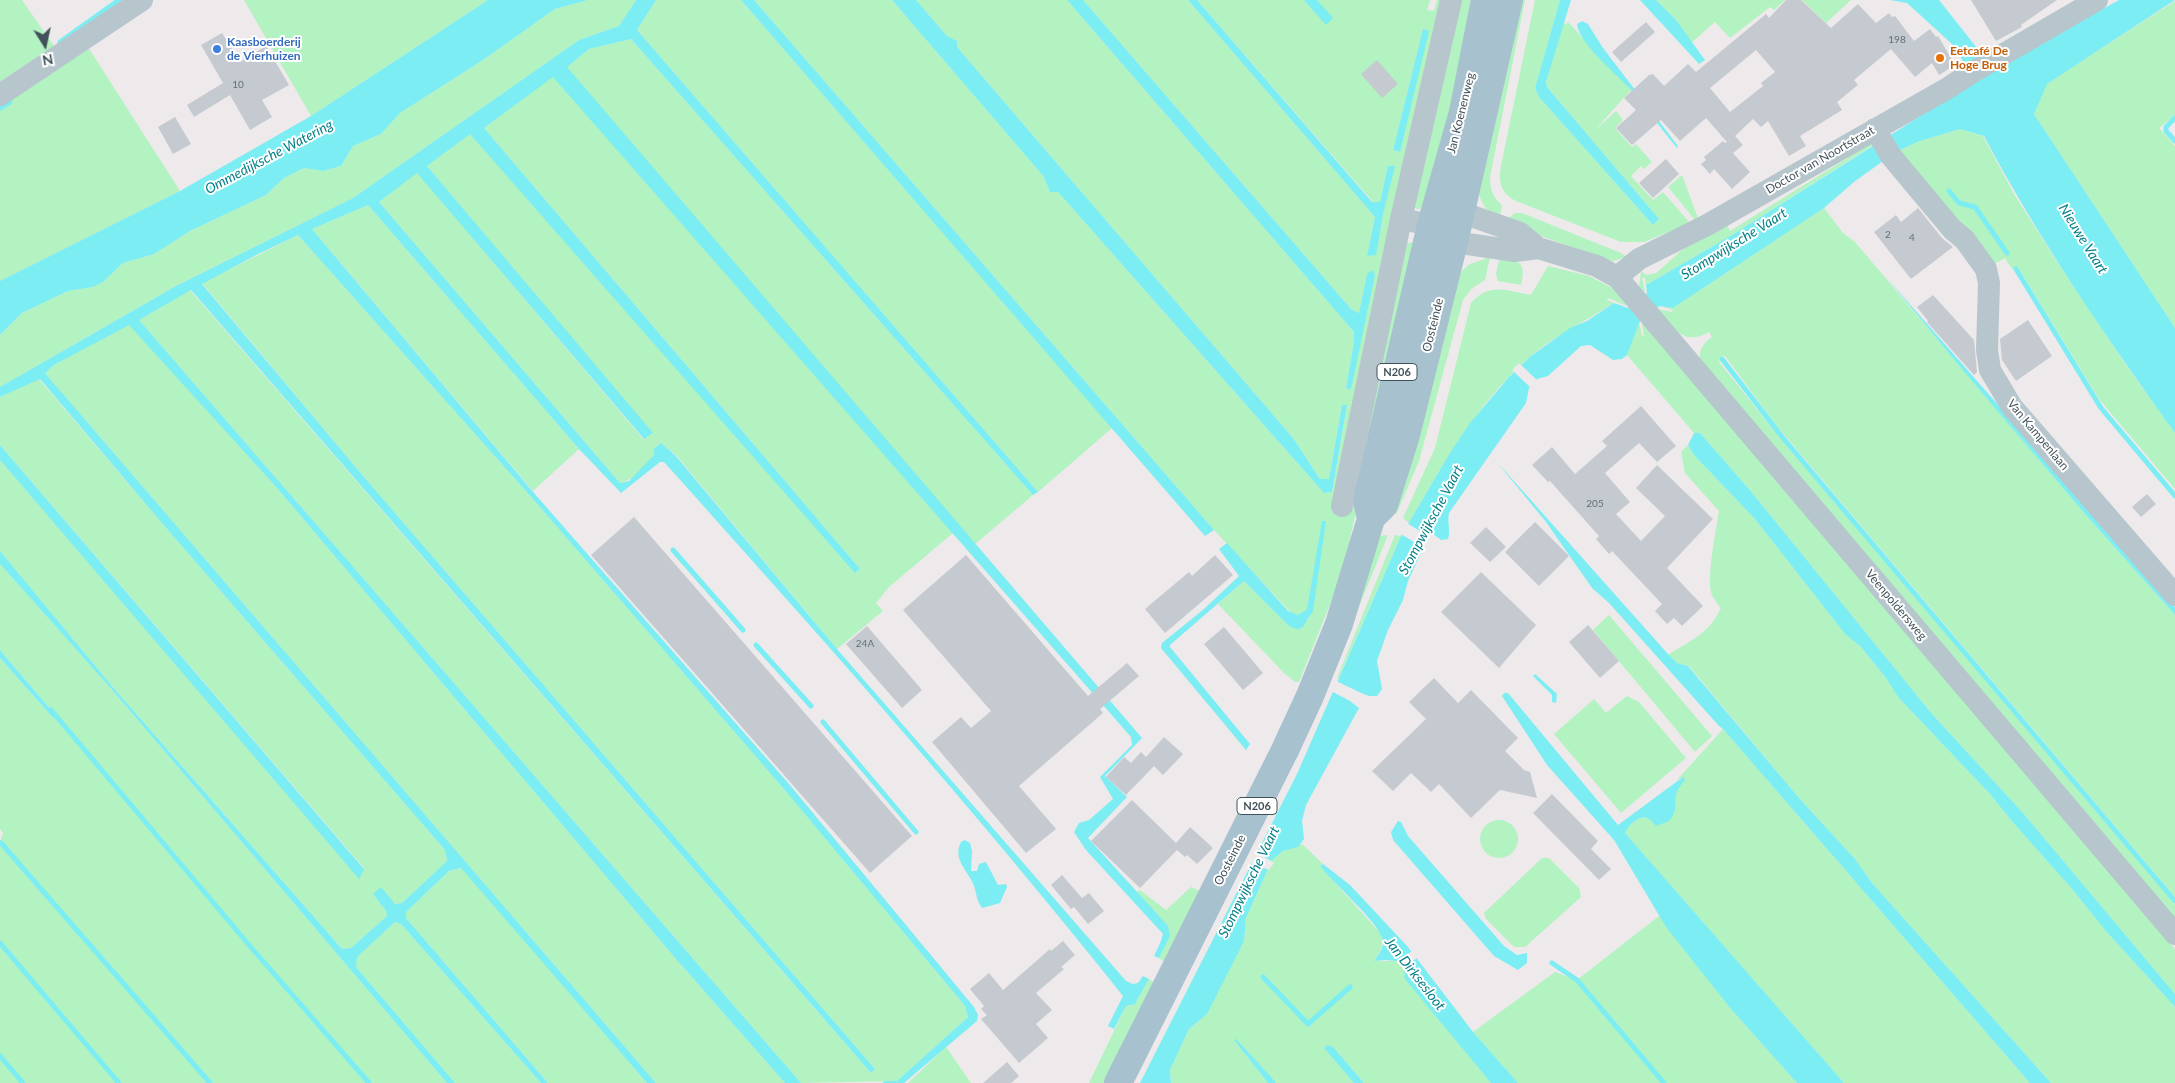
<!DOCTYPE html>
<meta charset="utf-8">
<style>
body{margin:0}
#map{position:relative;width:2175px;height:1083px;overflow:hidden;background:#eeeaeb;font-family:Lato,sans-serif}
canvas{display:block}
.north{position:absolute;left:20px;top:20px;width:50px;height:50px;-webkit-text-stroke:4px #fff;paint-order:stroke;rotate:170deg;font-size:14px;font-weight:700;line-height:20px;text-align:center;color:#42525a}
.north::after{content:'';display:block;margin:auto;width:18px;height:22px;background:#42525a;clip-path:polygon(50% 0,100% 100%,50% 72%,0 100%)}
</style>
<div id="map">
<canvas width="2175" height="1083"></canvas>
<div class="north">N</div>
</div>
<script>
const c = document.querySelector('canvas').getContext('2d');
c.lineJoin = 'round';
function fill(path, color) { c.fillStyle = color; c.fill(path, 'evenodd'); }
function stroke(path, color, width, dash) { c.strokeStyle = color; c.lineWidth = width; c.lineCap = dash ? 'butt' : 'round'; c.setLineDash(dash || []); c.stroke(path); }
function write(font, color, halo, rows, align = 'center') {
  c.font = font + ' Lato,sans-serif'; c.lineWidth = 4; c.setLineDash([]); c.textBaseline = 'middle'; c.strokeStyle = halo; c.fillStyle = color; for (const [text, x, y, turn = 0] of rows) {
    c.save(); c.translate(x, y); c.rotate((+turn || 0) * Math.PI / 180); c.textAlign = isNaN(turn) ? turn : align; if (halo) c.strokeText(text, 0, 0); c.fillText(text, 0, 0); c.restore();
  }
}
fill(new Path2D(`
 M 0,0 L 22,0 L 54,46 L 0,82 Z
 M 244,0 L 488,0 L 311,116 Z
 M 588,0 L 636,0 L 619,26 L 579,40 L 353,198 L 176,286 L 0,387 L 0,335 L 22,313 L 68,291 L 93,287 L 103,282 L 123,263 L 154,254 L 190,231 L 266,195 L 284,178 L 304,168 L 323,171 L 341,166 L 353,146 L 381,134 L 400,113 L 483,60 L 555,9 Z
 M 656,0 L 741,0 L 1112,428 L 1038,492 L 637,30 Z
 M 754,0 L 892,0 L 1044,177 L 1050,192 L 1058,192 L 1324,493 L 1332,492 L 1347,406 L 1342,405 L 1329,479 L 1320,479 L 1293,438 L 957,47 L 957,41 L 947,36 L 916,0 L 1067,0 L 1354,332 L 1354,342 L 1346,387 L 1351,389 L 1367,274 L 1359,313 L 1352,310 L 1083,0 L 1188,0 L 1375,217 L 1367,256 L 1376,254 L 1388,166 L 1380,202 L 1373,202 L 1197,0 L 1430,0 L 1427,10 L 1434,11 L 1437,0 L 1444,0 L 1405,244 L 1417,241 L 1342,574 L 1299,682 L 1295,682 L 1284,673 L 1218,604 L 1244,581 L 1289,626 L 1309,619 L 1323,521 L 1307,609 L 1298,615 L 1292,614 L 1214,530 ZM 1423,29 L 1400,152 L 1393,150 Z
 M 1456,0 L 1480,0 L 1430,207 L 1418,209 L 1410,206 Z
 M 1518,0 L 1525,0 L 1490,177 C 1490,189 1493,198 1502,205 L 1499,221 C 1479,205 1479,196 1475,172 Z
 M 1535,0 L 1560,0 L 1535,88 L 1539,97 L 1653,225 L 1659,219 L 1547,87 L 1546,82 L 1562,24 L 1569,23 L 1631,90 L 1594,131 L 1616,111 L 1623,120 L 1615,128 L 1632,147 L 1636,144 L 1652,162 L 1644,169 L 1641,166 L 1631,176 L 1653,200 L 1663,192 L 1690,223 L 1644,242 L 1621,242 L 1516,201 C 1501,193 1498,183 1501,166 Z
 M 1656,0 L 1785,0 L 1774,10 L 1770,7 L 1730,38 L 1715,22 L 1691,43 L 1676,20 Z
 M 1802,0 L 1851,0 L 1826,23 Z
 M 2175,1 L 2175,115 L 2159,128 L 2175,146 L 2175,328 L 2034,114 L 2046,84 Z
 M 631,39 L 1033,495 L 974,545 L 566,67 L 589,49 Z
 M 88,47 L 180,191 L 0,281 L 0,108 Z
 M 553,76 L 953,533 L 889,587 L 876,603 L 883,611 L 837,649 L 676,455 L 662,444 C 651,458 638,479 620,483 L 379,202 L 417,172 L 643,439 L 652,434 L 427,166 L 470,133 L 856,573 L 860,569 L 484,128 Z
 M 1960,129 L 1983,136 L 2014,194 L 2054,257 L 2126,365 L 2175,433 L 2175,489 L 2099,399 L 2018,267 L 2012,269 L 2005,258 L 1991,266 L 1894,153 L 1917,142 Z
 M 1873,142 L 1875,144 L 1732,235 L 1646,285 L 1645,278 L 1642,278 L 1645,292 L 1639,288 L 1641,271 L 1646,275 L 1656,273 L 1682,250 L 1727,225 L 1730,231 Z
 M 1682,175 L 1698,218 L 1695,220 L 1668,187 Z
 M 368,205 L 579,449 L 533,491 L 312,229 Z
 M 1824,208 L 1843,233 L 1855,242 L 2086,515 L 2175,615 L 2175,897 L 1776,425 L 1725,356 L 1721,356 L 1719,362 L 1781,439 L 2175,904 L 2175,920 L 1700,359 C 1699,348 1704,343 1712,337 L 1709,332 C 1683,347 1674,328 1658,309 L 1672,312 L 1673,310 L 1660,306 L 1673,308 Z
 M 1515,213 L 1522,213 L 1621,253 L 1626,257 L 1613,261 L 1601,258 L 1509,224 L 1510,217 Z
 M 298,235 L 532,498 L 783,788 L 965,1006 L 968,1017 L 897,1081 L 801,1083 L 139,320 L 190,290 L 871,1073 L 875,1069 L 364,477 L 202,283 Z
 M 1490,257 L 1485,280 L 1471,289 L 1463,300 L 1419,461 L 1396,515 L 1393,507 L 1457,276 L 1468,265 Z
 M 1500,257 C 1521,260 1526,264 1521,285 L 1498,281 L 1496,274 Z
 M 1548,266 L 1589,276 L 1612,288 L 1627,306 L 1608,298 L 1607,300 L 1614,303 C 1586,321 1555,335 1530,357 C 1477,402 1444,464 1409,523 L 1403,518 L 1435,448 L 1471,303 C 1490,282 1506,291 1531,295 Z
 M 1639,322 L 1642,336 L 1644,336 L 1642,323 L 1644,322 L 2175,949 L 2175,994 L 2023,813 L 1932,714 L 1749,489 L 1700,433 L 1694,433 L 1627,355 Z
 M 129,324 L 277,488 L 676,959 L 785,1083 L 656,1083 L 45,373 L 54,365 Z
 M 39,379 L 161,522 L 445,850 L 447,861 L 402,903 L 396,904 L 373,894 L 386,911 L 387,916 L 351,948 L 342,949 L 111,685 L 0,551 L 0,460 L 359,878 L 364,868 L 0,445 L 0,397 Z
 M 1688,445 L 1694,455 L 1755,519 L 1845,634 L 1860,646 L 1886,678 L 1898,697 L 1989,793 L 2016,826 L 2072,889 L 2105,930 L 2175,1007 L 2175,1083 L 2051,1083 L 1872,883 L 1855,859 L 1799,798 L 1689,666 L 1677,663 L 1668,655 C 1691,640 1709,634 1721,608 C 1717,603 1713,599 1711,592 C 1707,575 1716,530 1719,511 L 1685,473 L 1681,452 Z
 M 1388,535 L 1333,671 L 1380,536 Z
 M 1395,535 L 1401,536 L 1338,679 L 1337,678 Z
 M 0,564 L 114,692 L 447,1083 L 0,1083 L 0,842 L 3,833 L 0,829 L 0,658 L 53,718 L 51,710 L 0,650 Z
 M 1609,615 L 1712,736 L 1695,752 L 1593,630 Z
 M 1627,696 L 1639,702 L 1686,758 L 1621,813 L 1554,734 L 1594,699 L 1606,713 Z
 M 1723,729 L 2030,1083 L 1844,1083 L 1624,832 C 1629,825 1636,819 1644,817 L 1651,820 L 1676,804 L 1674,795 L 1683,777 L 1677,780 Z
 M1480 839a19 19 0 1 1 38 0a19 19 0 1 1-38 0Z
 M 1302,844 L 1323,864 L 1320,866 L 1381,934 C 1385,946 1380,951 1374,961 L 1397,961 L 1404,970 L 1406,979 L 1491,1083 L 1364,1083 L 1333,1047 L 1325,1049 L 1354,1083 L 1276,1083 L 1234,1040 L 1268,1083 L 1171,1083 L 1170,1070 L 1189,1029 L 1200,1020 L 1244,941 L 1246,918 L 1272,860 L 1283,851 Z
 M 1542,858 L 1549,858 L 1579,888 L 1581,897 L 1525,947 L 1514,947 L 1486,919 L 1484,913 Z
 M 462,868 L 647,1083 L 548,1083 L 406,918 L 406,912 L 449,871 Z
 M 1191,887 L 1202,892 L 1166,960 L 1163,961 L 1159,958 L 1170,936 L 1137,892 L 1140,890 L 1166,910 Z
 M 1659,916 L 1731,1009 L 1797,1083 L 1518,1083 L 1473,1032 L 1555,972 L 1577,980 Z
 M 395,922 L 401,924 L 541,1083 L 455,1083 L 356,967 L 356,957 Z
 M 1149,979 L 1154,982 L 1108,1083 L 1089,1083 L 1126,1006 L 1135,1004 Z
 M 946,1047 L 971,1083 L 908,1083 Z`), '#b3f2c1');
fill(new Path2D(`
 M 488,0 L 588,0 L 555,9 L 483,60 L 400,113 L 381,134 L 353,146 L 341,166 L 323,171 L 304,168 L 284,178 L 266,195 L 190,231 L 154,254 L 123,263 L 103,282 L 93,287 L 68,291 L 22,313 L 0,335 L 0,281 L 180,191 L 311,116 Z
 M 636,0 L 656,0 L 637,30 L 1038,492 L 1033,495 L 631,39 L 589,49 L 567,67 L 1142,738 L 1105,776 L 1127,797 L 1088,838 L 1168,926 L 1170,936 L 1159,958 L 1154,956 L 1161,941 L 1163,934 L 1086,850 L 1074,832 L 1079,823 L 1089,820 L 1113,799 L 1100,777 L 1132,745 L 1131,737 L 553,77 L 484,128 L 860,569 L 855,573 L 470,134 L 427,166 L 653,433 L 644,439 L 417,173 L 379,202 L 620,483 L 629,481 L 654,455 L 654,449 L 661,443 L 675,455 L 837,649 L 1126,981 L 1133,984 L 1138,983 L 1143,976 L 1149,979 L 1135,1004 L 1126,1006 L 1114,1029 L 1108,1026 L 1123,996 C 977,812 821,637 664,462 L 660,462 L 621,493 L 579,449 L 368,205 L 312,229 L 534,493 L 789,784 L 974,1007 L 978,1015 L 977,1021 L 904,1083 L 882,1083 L 885,1081 L 897,1081 L 968,1017 L 965,1006 L 783,788 L 532,498 L 298,235 L 258,254 L 202,284 L 364,477 L 875,1069 L 871,1073 L 191,290 L 139,320 L 801,1083 L 785,1083 L 676,959 L 277,488 L 129,325 L 54,365 L 45,373 L 656,1083 L 647,1083 L 461,868 L 449,871 L 406,912 L 406,918 L 548,1083 L 541,1083 L 401,924 L 395,922 L 357,957 L 356,967 L 455,1083 L 447,1083 L 114,692 L 0,564 L 0,551 L 111,685 L 342,949 L 351,948 L 387,916 L 386,911 L 373,894 L 381,887 L 395,904 L 402,903 L 447,861 L 445,850 L 161,522 L 40,379 L 0,397 L 0,387 L 176,286 L 353,198 L 579,40 L 619,26 Z
 M 741,0 L 754,0 L 1214,530 L 1205,536 Z
 M 892,0 L 916,0 L 947,36 L 957,41 L 957,47 L 1293,438 L 1320,479 L 1329,479 L 1342,405 L 1347,405 L 1332,492 L 1324,493 L 1058,192 L 1050,192 L 1044,177 Z
 M 1067,0 L 1083,0 L 1352,310 L 1359,313 L 1367,274 L 1372,270 L 1375,275 L 1351,389 L 1346,388 L 1354,342 L 1354,332 Z
 M 1188,0 L 1197,0 L 1372,202 L 1380,202 L 1388,166 L 1395,166 L 1383,214 L 1376,255 L 1367,256 L 1375,217 Z
 M 1304,0 L 1317,0 L 1333,18 L 1326,25 Z
 M 1560,0 L 1571,0 L 1546,82 L 1547,87 L 1659,219 L 1653,225 L 1539,97 L 1535,88 Z
 M 1640,0 L 1656,0 L 1676,20 L 1705,60 L 1699,64 Z
 M 1890,0 L 1939,0 L 1981,53 L 1981,58 L 2038,44 L 2119,0 L 2175,0 L 2047,84 L 2034,114 L 2175,328 L 2175,433 C 2106,337 2039,240 1984,136 L 1960,129 L 1917,142 L 1894,153 L 1854,182 L 1824,208 L 1673,308 L 1660,306 L 1640,321 L 1627,355 L 1622,359 L 1613,360 L 1590,345 L 1581,346 L 1548,376 L 1537,379 L 1529,388 L 1526,403 L 1449,513 C 1447,523 1451,530 1448,539 L 1441,540 L 1433,534 L 1429,535 L 1408,581 L 1403,600 L 1388,630 L 1377,661 L 1382,689 L 1377,696 L 1369,696 L 1356,691 L 1351,702 L 1359,708 L 1306,805 L 1302,821 L 1304,839 L 1298,847 L 1283,851 L 1272,860 L 1246,918 L 1244,941 L 1207,1014 L 1189,1029 L 1170,1070 L 1171,1083 L 1140,1083 L 1297,774 L 1401,536 L 1450,453 L 1470,423 L 1509,377 L 1531,356 L 1570,328 L 1587,321 L 1614,303 L 1628,308 L 1647,293 L 1646,285 L 1732,235 L 1976,81 L 1952,44 L 1907,3 Z
 M 1582,21 L 1588,24 L 1603,48 L 1678,146 L 1677,148 C 1661,129 1647,109 1631,90 C 1617,74 1579,44 1577,24 Z
 M 1423,29 L 1429,31 L 1400,152 L 1393,150 Z
 M 1886,277 L 2175,607 L 2175,615 L 2086,515 L 1966,374 Z
 M 1694,433 L 1700,433 L 1749,489 L 1932,714 L 2023,813 L 2175,994 L 2175,1007 L 2105,930 L 2072,889 L 2016,826 L 1989,793 L 1898,697 L 1886,678 L 1860,646 L 1845,634 L 1755,519 L 1694,455 L 1688,445 Z
 M 0,445 L 364,869 L 359,879 L 0,460 Z
 M 1496,461 L 1668,654 L 1677,663 L 1688,666 L 1799,798 L 1855,859 L 1872,883 L 2051,1083 L 2030,1083 L 1723,729 L 1719,726 L 1609,603 L 1592,588 L 1546,522 Z
 M 1322,521 L 1326,521 L 1313,611 L 1302,628 L 1296,629 L 1289,626 L 1244,581 L 1170,645 L 1170,647 L 1250,744 L 1246,750 L 1161,648 L 1162,643 L 1204,609 L 1239,576 L 1219,549 L 1227,543 L 1288,611 L 1298,615 L 1307,609 Z
 M 0,650 L 51,710 L 54,719 L 0,658 Z
 M 1535,674 L 1557,694 L 1556,703 L 1552,702 L 1552,695 L 1533,676 Z
 M 1504,693 L 1508,693 L 1618,825 L 1683,777 L 1685,780 C 1667,799 1683,804 1669,821 L 1656,826 L 1651,820 L 1644,817 C 1636,819 1628,825 1625,833 L 1844,1083 L 1797,1083 L 1731,1009 L 1666,927 L 1614,840 L 1547,765 L 1502,696 Z
 M 1398,821 L 1401,822 L 1408,836 L 1504,946 L 1517,955 L 1527,953 L 1527,963 L 1518,970 L 1494,956 L 1393,840 L 1391,832 Z
 M 965,840 L 970,843 L 972,851 L 971,871 L 977,871 L 979,864 L 986,862 L 998,885 L 1006,884 L 1007,887 L 1000,903 L 982,908 C 976,900 977,894 974,886 C 968,870 952,860 961,842 Z
 M 1323,864 L 1350,885 L 1408,947 L 1473,1032 L 1518,1083 L 1491,1083 L 1405,979 L 1404,970 L 1397,961 L 1385,960 L 1374,961 C 1378,955 1384,948 1383,941 C 1381,924 1332,882 1320,866 Z
 M 1236,1039 L 1271,1077 L 1276,1083 L 1268,1083 L 1234,1040 Z
 M 1327,1045 L 1333,1047 L 1364,1083 L 1354,1083 L 1324,1048 Z`), '#7bedf3');
fill(new Path2D(`
 M 1519,363 L 1538,381 L 1531,388 L 1512,370 Z
 M 1407,523 L 1431,538 L 1425,549 L 1401,534 Z
 M 1336,681 L 1357,691 L 1352,702 L 1331,691 Z
 M 1254,850 L 1274,863 L 1269,870 L 1248,862 Z
 M 1413,950 L 1418,957 L 1403,969 L 1398,962 Z`), '#eeeaeb');
stroke(new Path2D(`
 M 60,42 L 119,0
 M 0,108 L 10,102
 M 2175,118 L 2166,127 L 2166,131 L 2175,141
 M 1949,191 L 1959,203 L 1975,207 L 2007,253
 M 2016,269 L 2101,408 L 2175,496
 M 1722,359 L 1783,438 L 2175,901
 M 673,550 L 743,630
 M 756,645 L 811,706
 M 51,710 L 249,945 L 369,1083
 M 823,722 L 916,832
 M 1,843 L 210,1083
 M 0,943 L 119,1083
 M 1552,963 L 1577,980 L 1664,1083
 M 1263,977 L 1308,1024 L 1350,987
 M 0,1056 L 23,1083`), '#7bedf3', 5);
fill(new Path2D(`
 M 1786,0 L 1801,0 L 1831,28 L 1858,4 L 1876,23 L 1889,13 L 1892,17 L 1895,16 L 1914,41 L 1930,29 L 1936,37 L 1938,36 L 1955,65 L 1939,75 L 1932,63 L 1915,77 L 1891,49 L 1854,80 L 1858,85 L 1837,102 L 1842,110 L 1800,136 L 1806,146 L 1789,156 L 1768,121 L 1761,127 L 1753,119 L 1735,136 L 1743,145 L 1733,153 L 1750,172 L 1732,189 L 1714,169 L 1710,174 L 1701,164 L 1706,160 L 1704,157 L 1723,141 L 1725,143 L 1727,142 L 1706,118 L 1680,141 L 1661,120 L 1632,145 L 1616,128 L 1636,110 L 1624,98 L 1649,75 L 1653,74 L 1664,86 L 1688,64 L 1696,72 L 1766,14 L 1769,18 ZM 1756,50 L 1775,72 L 1761,83 L 1763,86 L 1730,112 L 1710,88 Z
 M 1971,0 L 2057,0 L 2021,25 L 2022,27 L 1996,41 Z
 M 1646,22 L 1655,32 L 1621,62 L 1612,52 Z
 M 222,33 L 240,62 L 266,46 L 289,85 L 262,100 L 272,117 L 250,130 L 230,95 L 194,117 L 187,105 L 223,83 L 201,45 Z
 M 1377,60 L 1398,84 L 1382,98 L 1361,74 Z
 M 175,117 L 191,144 L 173,154 L 158,127 Z
 M 1666,159 L 1679,174 L 1653,198 L 1639,183 Z
 M 1918,208 L 1942,238 L 1953,247 L 1911,279 L 1874,232 L 1896,215 L 1901,222 Z
 M 1933,295 L 1974,340 L 1977,372 L 1974,375 L 1927,322 L 1928,321 L 1917,307 Z
 M 2028,320 L 2052,356 L 2016,381 L 2002,360 L 2000,339 Z
 M 1641,406 L 1676,446 L 1657,462 L 1639,443 L 1605,473 L 1630,502 L 1616,514 L 1641,541 L 1665,516 L 1636,488 L 1657,465 L 1713,519 L 1667,568 L 1703,606 L 1682,626 L 1674,618 L 1667,624 L 1655,611 L 1662,604 L 1612,551 L 1609,554 L 1596,539 L 1599,536 L 1550,481 L 1548,482 L 1532,465 L 1552,447 L 1575,474 L 1607,446 L 1602,441 Z
 M 2147,494 L 2156,504 L 2141,517 L 2132,507 Z
 M 634,517 L 912,836 L 870,873 L 591,555 Z
 M 1535,522 L 1569,556 L 1539,586 L 1505,552 Z
 M 1486,527 L 1506,547 L 1490,562 L 1470,543 Z
 M 966,555 L 1088,696 L 1127,663 L 1139,676 L 1100,709 L 1103,713 L 1019,786 L 1056,829 L 1026,853 L 932,742 L 961,717 L 971,728 L 991,711 L 903,610 Z
 M 1215,555 L 1233,575 L 1165,633 L 1145,609 L 1189,572 L 1192,576 Z
 M 1481,572 L 1536,625 L 1499,668 L 1441,612 Z
 M 1588,625 L 1619,661 L 1600,678 L 1569,642 Z
 M 867,626 L 922,690 L 902,708 L 846,644 Z
 M 1224,627 L 1263,673 L 1243,690 L 1204,644 Z
 M 1434,678 L 1458,703 L 1471,690 L 1518,738 L 1505,751 L 1524,770 L 1530,772 L 1537,798 L 1500,790 L 1471,818 L 1439,784 L 1431,792 L 1411,773 L 1393,791 L 1372,771 L 1426,719 L 1409,702 Z
 M 1164,737 L 1183,754 L 1163,775 L 1154,766 L 1126,795 L 1106,777 L 1124,757 L 1131,763 L 1141,752 L 1146,757 Z
 M 1552,794 L 1598,841 L 1591,849 L 1611,869 L 1599,880 L 1533,813 Z
 M 1132,800 L 1176,843 L 1190,827 L 1213,848 L 1197,864 L 1187,855 L 1185,857 L 1177,850 L 1140,888 L 1091,841 Z
 M 1062,875 L 1082,898 L 1089,893 L 1104,911 L 1088,924 L 1074,907 L 1071,909 L 1051,885 Z
 M 1063,941 L 1075,955 L 1061,967 L 1064,969 L 1036,993 L 1052,1010 L 1036,1024 L 1048,1038 L 1019,1063 L 981,1019 L 987,1015 L 981,1009 L 984,1006 L 970,989 L 989,973 L 1003,990 L 1050,949 L 1051,951 Z
 M 1007,1062 L 1019,1076 L 1011,1083 L 983,1083 Z`), '#c4cacf');
stroke(new Path2D(`
 M 0,95 L 142,0
 M 1875,129 L 1891,156 L 1952,229 L 1965,240 L 1986,269 L 1989,283 L 1987,350 L 1990,370 L 2012,407 L 2175,595
 M 1401,219 L 1431,225 L 1454,242 L 1515,251 L 1538,248
 M 1445,219 L 1460,212 L 1520,233 L 1538,248 L 1597,266 L 1617,277 L 2175,934
 M 1617,277 L 1639,259 L 1707,225 L 1948,88 L 1971,73 L 2097,0
 M 1342,506 L 1401,219 L 1451,0`), '#b7c6cd', 22);
stroke(new Path2D(`
 M 1375,514 L 1384,505 L 1406,435 L 1454,242 L 1509,0
 M 1118,1083 L 1285,750 L 1310,696 L 1339,624 L 1371,519 L 1367,501 L 1431,225 L 1463,112 L 1485,0`), '#a7c1ce', 28);
for (const [x, y, r, color] of [
 [217,49,5,"#3f7fe0"],
 [1940,58,5,"#e8710a"]
]) { const dot = new Path2D(); dot.arc(x, y, r, 0, 2 * Math.PI); c.fillStyle = color; c.fill(dot); stroke(dot, '#fff', 2); }
write('10px', '#627077', null, [
 ["198",1897,40],
 ["10",238,85],
 ["2",1888,235],
 ["4",1912,238],
 ["205",1595,504],
 ["24A",865,644]
]);
for (const [x, y, w] of [
 [1397,372,40],
 [1257,806,40]
]) { const box = new Path2D(); box.roundRect(x - w / 2, y - 8.5, w, 17, 4); c.fillStyle = '#fff'; c.fill(box); stroke(box, '#42525a', 1); }
write('bold 11px', '#42525a', null, [
 ["N206",1397,372],
 ["N206",1257,806]
]);
write('bold 12px', '#366cbe', '#fff', [
 ["Kaasboerderij",227,42],
 ["de Vierhuizen",227,56]
], 'left');
write('bold 12px', '#c56008', '#fff', [
 ["Eetcafé De",1950,51],
 ["Hoge Brug",1950,65]
], 'left');
write('12px', '#42525a', '#fff', [
 ["Jan Koenenweg",1461,113,-76],
 ["Doctor van Noortstraat",1820,160,-30],
 ["Oosteinde",1433,325,-76],
 ["Van Kampenlaan",2038,435,50],
 ["Veenpoldersweg",1896,605,50],
 ["Oosteinde",1230,860,-63]
]);
write('italic 14px', '#048188', '#fff', [
 ["Ommedijksche Watering",269,157,-28],
 ["Nieuwe Vaart",2083,239,58],
 ["Stompwijksche Vaart",1734,244,-32],
 ["Stompwijksche Vaart",1431,520,-62],
 ["Stompwijksche Vaart",1249,882,-64],
 ["Jan Dirksesloot",1415,974,52]
]);
</script>
